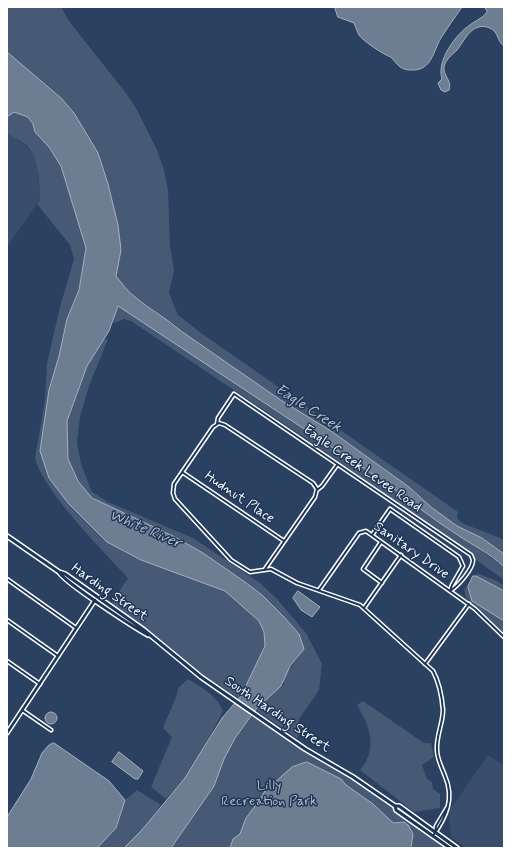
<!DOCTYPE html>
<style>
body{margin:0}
#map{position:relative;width:511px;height:855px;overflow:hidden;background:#2a4161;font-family:Mynerve,sans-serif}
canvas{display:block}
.frame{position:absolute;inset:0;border:8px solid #fff;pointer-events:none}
</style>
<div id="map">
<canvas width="511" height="855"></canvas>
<div class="frame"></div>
</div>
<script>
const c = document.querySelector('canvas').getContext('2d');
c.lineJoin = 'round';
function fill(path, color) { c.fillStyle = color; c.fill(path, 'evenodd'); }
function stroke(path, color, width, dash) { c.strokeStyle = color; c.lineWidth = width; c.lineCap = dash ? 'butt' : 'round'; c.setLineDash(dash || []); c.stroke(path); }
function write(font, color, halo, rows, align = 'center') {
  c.font = font + ' Mynerve,sans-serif'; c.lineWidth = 3; c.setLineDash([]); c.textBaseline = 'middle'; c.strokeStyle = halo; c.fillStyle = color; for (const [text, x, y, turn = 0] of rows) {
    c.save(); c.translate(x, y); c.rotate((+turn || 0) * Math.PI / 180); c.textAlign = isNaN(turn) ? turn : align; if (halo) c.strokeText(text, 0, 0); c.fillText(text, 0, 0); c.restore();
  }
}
fill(new Path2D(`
 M 7,133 L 26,146 L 33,155 L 38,168 L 40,199 L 7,247 Z
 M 488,755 L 504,766 L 504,848 L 466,848 L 451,837 L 449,811 Z`), '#394e6c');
fill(new Path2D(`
 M 7,7 L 61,7 L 69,21 L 125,92 L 136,108 L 157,150 L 164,170 L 168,191 L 170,245 L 174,270 L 169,293 L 178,315 L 201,333 L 458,512 L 457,518 L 462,523 L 500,538 L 504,541 L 504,554 L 482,538 L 457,526 L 431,507 L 409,487 L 331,431 L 282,401 L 181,331 L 173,323 L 135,298 L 116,276 L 108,184 L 98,153 L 74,113 L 61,98 L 7,52 Z
 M 14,111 L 28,117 L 33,124 L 35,132 L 49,147 L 61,166 L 86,248 L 79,290 L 67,319 L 59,356 L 49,390 L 46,415 L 90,524 L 107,542 L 141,560 L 225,591 L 259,621 L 264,632 L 265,646 L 256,668 L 239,699 L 191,666 L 147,629 L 111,604 L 128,578 C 105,553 42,490 35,458 L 45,400 L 47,363 L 60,307 L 74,259 L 70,245 L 37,204 L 40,200 C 39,182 40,159 26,145 C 20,141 13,137 7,133 L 7,117 Z
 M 118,305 L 389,485 L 428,515 L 458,536 L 474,545 L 504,567 L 504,580 L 391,498 L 293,431 L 356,472 L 131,321 L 124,319 L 115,323 L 113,321 Z
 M 104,339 L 108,339 L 89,386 L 80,417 L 77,443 L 81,464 L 92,492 L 108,502 L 193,538 L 260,583 L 277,599 L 306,633 L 322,664 L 319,690 L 299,719 L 298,725 L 303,730 L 297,738 L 256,710 L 273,692 L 284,685 L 283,678 L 304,649 L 299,634 L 262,595 L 245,582 L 203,553 L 173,536 L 92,498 L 78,481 L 68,459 L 67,421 L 87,366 Z
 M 477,573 L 497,581 L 504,586 L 504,591 L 476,576 Z
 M 472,579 L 468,587 L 472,601 L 504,621 L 504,633 L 466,598 L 464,590 Z
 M 188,679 C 202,688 217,695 223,711 L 201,753 L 185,778 L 166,799 L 151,787 L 172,737 L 163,728 C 167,716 177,699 178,688 Z
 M 363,701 L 424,743 L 431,743 L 434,757 L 422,765 L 427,779 L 432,782 L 433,789 L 440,794 L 440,808 L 414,812 L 360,770 C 378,750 370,726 357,705 Z
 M 252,716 L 318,760 L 357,783 L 447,848 L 171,848 L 214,786 L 224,759 L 235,738 Z
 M 137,790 L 161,805 L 141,831 L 124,848 L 97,848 L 116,828 L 125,800 Z`), '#465975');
const water = new Path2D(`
 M 335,7 L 462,7 C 455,17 448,27 441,38 C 433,51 432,70 413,70 C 401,71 398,65 391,57 C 384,55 363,41 359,35 C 357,32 356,27 354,23 L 338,17 Z
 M 485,7 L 504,7 L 504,46 C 497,42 499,32 490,28 C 472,21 465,40 457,50 C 452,55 443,61 444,70 C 445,77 452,82 449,90 L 445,92 L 441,90 L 438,83 L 442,79 C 436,61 456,34 470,25 C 476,20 482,19 487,12 Z
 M 7,52 L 61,98 L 74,113 L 98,153 L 108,184 L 118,225 L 121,250 L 116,276 C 122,283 127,291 135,297 C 150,310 167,318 181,331 L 282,401 L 331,431 L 409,487 L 431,507 L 457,526 L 482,538 L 504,554 L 504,567 C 490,553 472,545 456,534 C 433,519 411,502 389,485 L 118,306 L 109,331 L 87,366 L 67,421 L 68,459 L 78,481 L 92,498 L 173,536 L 203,553 L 245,582 L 262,595 L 284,617 L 299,634 L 304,649 L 290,666 L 281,686 L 257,708 L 235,738 L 224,759 L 214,786 L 171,848 L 124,848 L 141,831 L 185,778 L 222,718 L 241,696 L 265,646 L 264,632 L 259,621 L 225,591 L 141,560 L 107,542 L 68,503 L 49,478 L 40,451 L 49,390 L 59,356 L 67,319 L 79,290 L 86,248 L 61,166 L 49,147 L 35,132 L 33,124 L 28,117 L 14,112 L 7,117 Z
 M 473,576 L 476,576 L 504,591 L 504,621 L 472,601 L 468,587 Z
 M 298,591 L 320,607 L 312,617 L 301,610 L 293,598 Z
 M45 718a6 6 0 1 1 12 0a6 6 0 1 1-12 0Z
 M 54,743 L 109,781 L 125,800 L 116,828 L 97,848 L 9,848 L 7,846 L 7,817 L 31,779 L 42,753 L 49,745 Z
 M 119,752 L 143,771 L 138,779 L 135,779 L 112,762 Z
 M 307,762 L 341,779 L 346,785 L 373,804 L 391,821 L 394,823 L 404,822 L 408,825 L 413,834 L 411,848 L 230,848 L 233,839 L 240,834 L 246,818 L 261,798 L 265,791 L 292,767 Z`);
fill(water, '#6d7d92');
stroke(water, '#a7b1be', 1);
const minor = new Path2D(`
 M 217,424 L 218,418 L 234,394 L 471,555 L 473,560 C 473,569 458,586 450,591
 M 182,472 L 284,541
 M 317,490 L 322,486 L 337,465
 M 372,535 L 390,509 L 459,557 L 463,566 L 452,585 L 450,591
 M 381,542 L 363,569 L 382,583
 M 265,569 L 315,497 L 317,489 L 313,483 L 225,425 L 219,423 L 213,427 L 174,484 L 173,493 L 175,499 L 231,560 L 250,572 L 271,569 L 297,583 L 360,605 L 433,671 C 439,682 442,698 443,710 C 443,723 436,736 437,750 C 437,759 442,768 445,776 C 455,799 446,817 433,836
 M 7,579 L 76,628
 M 319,590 L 359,533 L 366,531 L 475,609 L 504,637
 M 364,608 L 401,555
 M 7,620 L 58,656
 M 7,661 L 40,684
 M 425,664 L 469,604
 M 22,710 L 51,730
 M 435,832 L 436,826 L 448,806`);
const secondary = new Path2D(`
 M 7,733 L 95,600`);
const primary = new Path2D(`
 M 7,536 L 59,572 L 65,574 L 144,630 L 201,677 L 305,749 L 353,777 L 395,806 L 399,806 L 457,848
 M 59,572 C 64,582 135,628 148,635
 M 395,806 L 396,810 L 450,848`);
stroke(minor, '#fff', 5);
stroke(secondary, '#fff', 5.5);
stroke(primary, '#fff', 6);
stroke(minor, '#1d3557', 2);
stroke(secondary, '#1d3557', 2.5);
stroke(primary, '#1d3557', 3);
write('14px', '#fff', '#1d3557', [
 ["Eagle Creek Levee Road",362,469,35],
 ["Hudnut Place",239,498,34],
 ["Sanitary Drive",411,551,35],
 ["Harding Street",109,593,35],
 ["South Harding Street",277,715,34]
]);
write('14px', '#b5bdc8', '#1d3557', [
 ["Lilly",269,786],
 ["Recreation Park",269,802]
]);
write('italic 15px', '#b6bec8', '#1d3557', [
 ["Eagle Creek",308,409,33],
 ["White River",145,530,23]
]);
</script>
